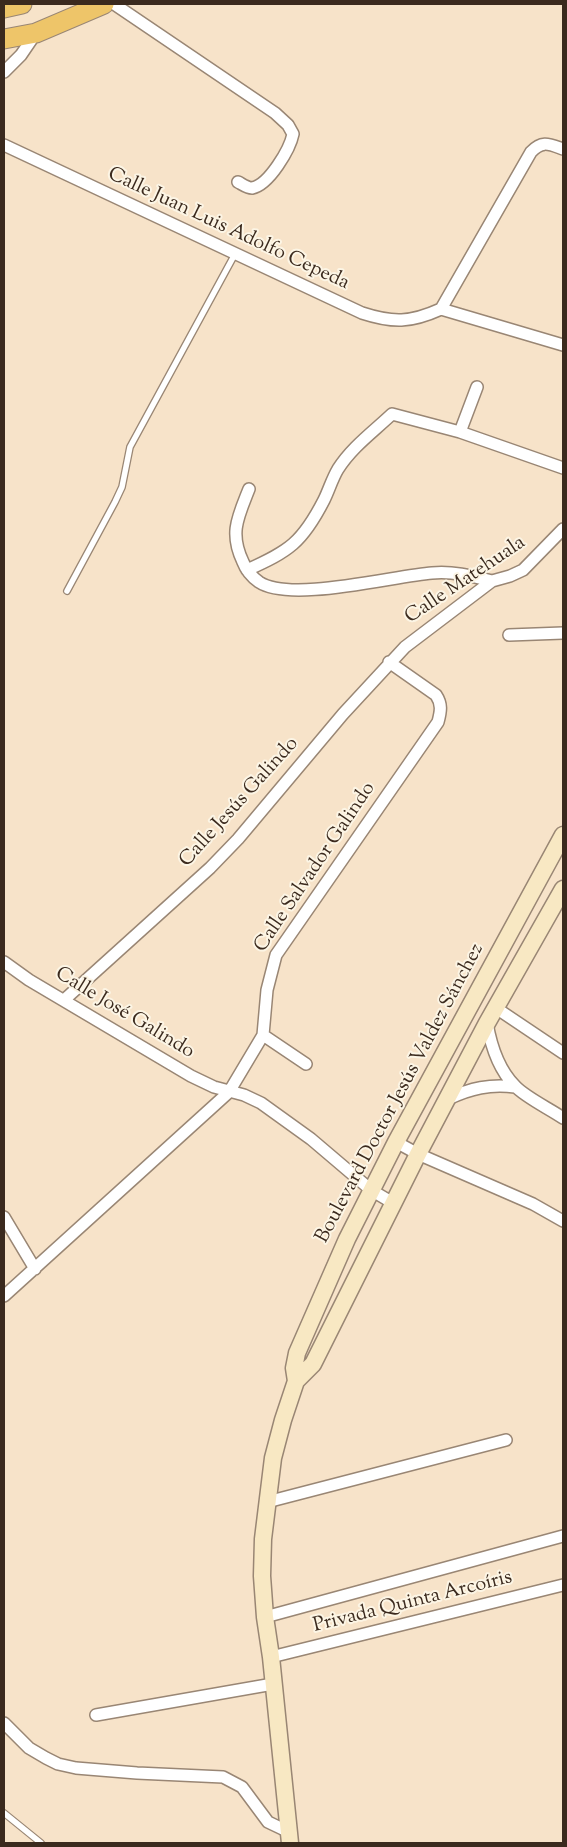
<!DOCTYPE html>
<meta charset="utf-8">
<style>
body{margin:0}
#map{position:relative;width:567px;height:1847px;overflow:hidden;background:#f7e3c9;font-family:"Sorts Mill Goudy",serif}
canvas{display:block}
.frame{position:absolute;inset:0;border:5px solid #3b2a1e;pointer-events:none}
</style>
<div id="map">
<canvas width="567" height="1847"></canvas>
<div class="frame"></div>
</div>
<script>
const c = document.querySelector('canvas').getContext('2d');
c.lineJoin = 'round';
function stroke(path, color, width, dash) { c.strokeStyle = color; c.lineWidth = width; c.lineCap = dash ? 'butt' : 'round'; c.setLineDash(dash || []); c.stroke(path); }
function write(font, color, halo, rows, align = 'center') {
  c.font = font + ' "Sorts Mill Goudy",serif'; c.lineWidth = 4; c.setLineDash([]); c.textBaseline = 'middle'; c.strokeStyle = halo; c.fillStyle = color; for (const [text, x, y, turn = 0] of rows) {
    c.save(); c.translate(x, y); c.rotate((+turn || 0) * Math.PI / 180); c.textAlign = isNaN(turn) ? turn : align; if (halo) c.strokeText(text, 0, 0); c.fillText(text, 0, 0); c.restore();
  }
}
const lane = new Path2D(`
 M 67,591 L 115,502 L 122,487 L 130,447 L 235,254
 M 4,1813 L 41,1843`);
const street = new Path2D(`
 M 114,4 L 275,113 L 288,125 L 293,134 C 290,149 269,185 252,188 C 247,188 242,184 238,182
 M 4,72 L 21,55 L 36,33
 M 4,145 L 362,313 C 393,323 410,323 441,309
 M 441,309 L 531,152 C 542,140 549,144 563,149
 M 441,309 L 563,345
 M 460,432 L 477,387
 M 249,489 C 238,517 229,533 243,562 C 246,570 252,577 259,582 C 290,603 393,576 432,573 C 453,571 472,576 492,581
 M 247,570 C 289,551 302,543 324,500 C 329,490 332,479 338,469 C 352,447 373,432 392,414 L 460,432 L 563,468
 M 509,635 L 563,633
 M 4,962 L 29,980 L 191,1076 L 214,1087 L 244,1095 L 261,1103 L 311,1139 L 371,1190 L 393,1203
 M 64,1000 L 210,868 L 238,839 L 343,714 L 405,647 L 492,581 L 510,576 L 523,570 L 563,529
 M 496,1008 L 563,1053
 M 487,1023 C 491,1046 498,1069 515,1086 C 525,1097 550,1109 563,1118
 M 263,1035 L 306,1064
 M 448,1099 C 471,1088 490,1084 515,1087
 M 396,1142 L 418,1154 L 533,1204 L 563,1221
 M 4,1217 L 35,1269
 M 4,1296 L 229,1092 L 263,1035 L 267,990 L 276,955 L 438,722 C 441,711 442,704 436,695 L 389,662
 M 267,1502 L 506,1440
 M 265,1617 L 563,1536
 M 271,1657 L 563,1585
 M 96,1715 L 273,1684
 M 4,1723 L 29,1748 L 46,1758 L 58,1764 L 76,1768 L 137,1773 L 223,1777 L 242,1787 L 268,1822 L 289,1832`);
const secondary = new Path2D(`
 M 296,1381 L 313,1364 L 418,1154 L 487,1023 L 563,889
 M 290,1843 L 271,1657 L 265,1617 L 262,1576 L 263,1539 L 273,1458 L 283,1420 L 296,1381 L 294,1368 L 297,1353 L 347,1239 L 396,1142 L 563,835`);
const primary = new Path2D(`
 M 4,8 L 22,4
 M 4,39 L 36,33 L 104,4`);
stroke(lane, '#998674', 8);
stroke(street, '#998674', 14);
stroke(secondary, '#998674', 19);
stroke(primary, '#998674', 21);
stroke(lane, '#fff', 5.5);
stroke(street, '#fff', 11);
stroke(secondary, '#f8e8c3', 16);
stroke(primary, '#eec569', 19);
write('20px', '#3b2a1e', '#fcf5e5', [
 ["Calle Juan Luis Adolfo Cepeda",228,230,25],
 ["Calle Matehuala",466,581,-34],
 ["Calle Jesús Galindo",240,803,-48],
 ["Calle Salvador Galindo",316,868,-56],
 ["Calle José Galindo",124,1014,31],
 ["Boulevard Doctor Jesús Valdez Sánchez",401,1094,-62],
 ["Privada Quinta Arcoíris",413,1603,-14]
]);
</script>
